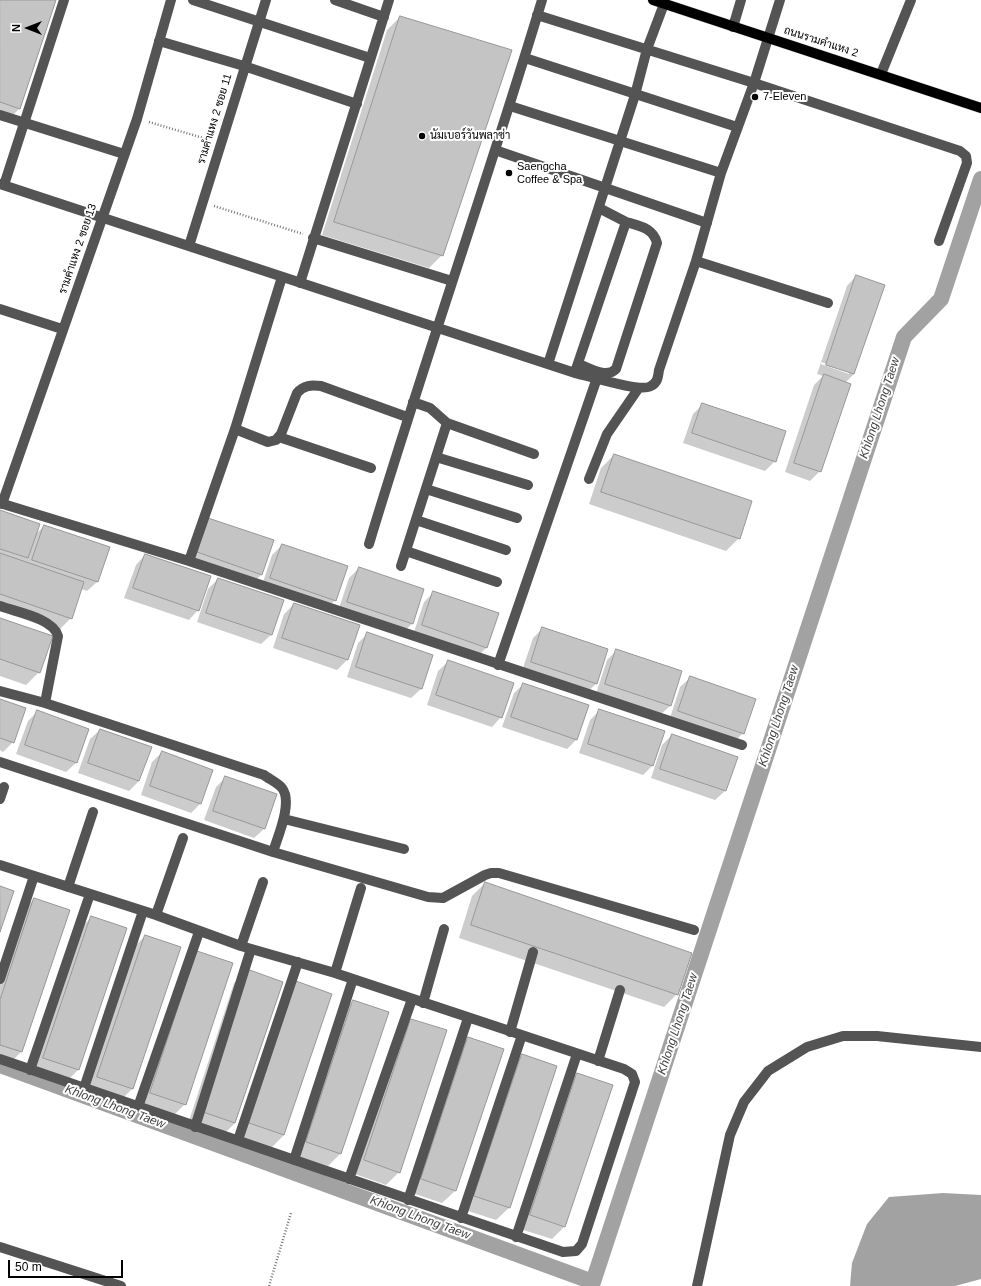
<!DOCTYPE html>
<meta charset="utf-8">
<style>
body{margin:0}
#map{position:relative;width:981px;height:1286px;overflow:hidden;background:#fff;font-family:Arial,sans-serif}
canvas{display:block}
.north{position:absolute;left:8px;top:8px;width:40px;height:40px;-webkit-text-stroke:3px #fff;paint-order:stroke;rotate:270deg;font-size:11px;font-weight:700;line-height:16px;text-align:center;color:#000}
.north::after{content:'';display:block;margin:auto;width:14px;height:18px;background:#000;clip-path:polygon(50% 0,100% 100%,50% 72%,0 100%)}
.scale{position:absolute;left:8px;top:1260px;width:115px;height:18px;box-sizing:border-box;border:2px solid #000;border-top:0;padding-left:5px;font-size:12px;line-height:14px;white-space:nowrap;color:#000;-webkit-text-stroke:3px #fff;paint-order:stroke}
</style>
<div id="map">
<canvas width="981" height="1286"></canvas>
<div class="north">N</div>
<div class="scale">50 m</div>
</div>
<script>
const c = document.querySelector('canvas').getContext('2d');
c.lineJoin = 'round';
function fill(path, color) { c.fillStyle = color; c.fill(path, 'evenodd'); }
function stroke(path, color, width, dash) { c.strokeStyle = color; c.lineWidth = width; c.lineCap = dash ? 'butt' : 'round'; c.setLineDash(dash || []); c.stroke(path); }
function write(font, color, halo, rows, align = 'center') {
  c.font = font + ' Arial,Sarabun,sans-serif'; c.lineWidth = 4; c.setLineDash([]); c.textBaseline = 'middle'; c.strokeStyle = halo; c.fillStyle = color; for (const [text, x, y, turn = 0] of rows) {
    c.save(); c.translate(x, y); c.rotate((+turn || 0) * Math.PI / 180); c.textAlign = isNaN(turn) ? turn : align; if (halo) c.strokeText(text, 0, 0); c.fillText(text, 0, 0); c.restore();
  }
}
fill(new Path2D(`
 M 943,1193 L 981,1195 L 981,1279 L 955,1286 L 850,1286 L 852,1263 L 867,1224 L 889,1197 Z`), '#a2a2a2');
fill(new Path2D(`
 M 0,0 L 55,0 L 19,109 L 6,122 L 0,120 Z
 M 400,17 L 442,255 L 429,268 L 322,235 L 387,30 Z
 M 856,276 L 854,374 L 845,383 L 820,471 L 810,481 L 785,472 L 814,385 L 823,376 L 817,374 L 847,286 ZM 821,362 L 849,372 L 849,374 L 821,364 Z
 M 703,404 L 775,461 L 765,471 L 683,443 L 693,414 Z
 M 614,455 L 739,538 L 726,551 L 589,504 L 601,468 Z
 M 0,511 L 34,536 L 44,526 L 97,582 L 87,591 L 81,589 L 71,618 L 58,631 L 0,611 Z
 M 199,528 L 262,574 L 252,584 L 188,562 Z
 M 282,545 L 335,600 L 326,610 L 261,588 L 272,555 Z
 M 145,555 L 198,610 L 189,620 L 124,598 L 136,565 Z
 M 359,568 L 412,624 L 402,633 L 338,611 L 349,578 Z
 M 218,579 L 271,635 L 261,644 L 197,622 L 208,589 Z
 M 434,592 L 487,647 L 477,657 L 413,635 L 424,602 Z
 M 294,604 L 359,626 L 347,660 L 337,670 L 273,648 L 284,614 Z
 M 0,619 L 39,672 L 26,685 L 0,676 Z
 M 543,628 L 596,684 L 586,693 L 522,671 L 533,638 Z
 M 368,633 L 432,655 L 421,689 L 411,698 L 347,677 L 358,643 Z
 M 617,650 L 681,672 L 670,706 L 660,715 L 596,694 L 607,660 Z
 M 448,662 L 501,717 L 492,727 L 427,705 L 438,671 Z
 M 690,678 L 743,733 L 733,743 L 669,721 L 680,687 Z
 M 524,684 L 577,739 L 567,749 L 502,727 L 514,693 Z
 M 0,700 L 13,742 L 3,752 L 0,750 Z
 M 600,710 L 653,765 L 643,775 L 579,753 L 590,720 Z
 M 38,711 L 76,763 L 66,772 L 16,754 L 28,721 Z
 M 100,730 L 150,748 L 139,781 L 129,791 L 78,773 L 90,739 Z
 M 672,735 L 725,791 L 715,800 L 651,778 L 662,745 Z
 M 162,752 L 200,804 L 191,813 L 141,795 L 152,762 Z
 M 226,777 L 264,829 L 254,838 L 204,820 L 216,787 Z
 M 485,883 L 677,994 L 664,1007 L 459,938 L 472,896 Z
 M 34,899 L 21,1052 L 8,1065 L 0,1062 L 0,976 L 21,912 Z
 M 91,918 L 125,929 L 78,1070 L 65,1083 L 31,1071 L 78,930 Z
 M 145,936 L 132,1089 L 119,1102 L 85,1090 L 132,949 Z
 M 185,965 L 185,1104 L 172,1117 L 138,1106 Z
 M 247,970 L 282,982 L 235,1123 L 222,1136 L 188,1124 L 234,983 Z
 M 296,982 L 284,1135 L 271,1148 L 236,1136 Z
 M 353,1001 L 341,1153 L 328,1166 L 293,1155 L 340,1014 Z
 M 412,1020 L 399,1172 L 386,1185 L 352,1173 L 399,1033 Z
 M 468,1038 L 455,1191 L 442,1203 L 409,1192 L 455,1051 Z
 M 522,1055 L 509,1208 L 496,1220 L 462,1209 L 509,1068 Z
 M 577,1074 L 565,1226 L 552,1239 L 517,1228 L 564,1087 Z`), '#0003');
stroke(new Path2D(`
 M 0,1065 L 593,1282 L 904,337 L 941,299 L 981,179`), '#a2a2a2', 16);
const building = new Path2D(`
 M 0,0 L 56,0 L 20,109 L 0,102 Z
 M 400,16 L 512,50 L 443,256 L 334,222 Z
 M 856,275 L 885,285 L 854,374 L 826,365 Z
 M 824,374 L 851,384 L 821,472 L 794,463 Z
 M 702,403 L 786,431 L 776,462 L 692,433 Z
 M 614,454 L 752,501 L 740,539 L 601,492 Z
 M 0,510 L 40,524 L 28,558 L 0,549 Z
 M 208,518 L 274,540 L 262,575 L 197,552 Z
 M 44,525 L 110,547 L 98,582 L 32,560 Z
 M 282,544 L 348,566 L 336,601 L 270,578 Z
 M 0,553 L 84,582 L 72,619 L 0,594 Z
 M 145,554 L 211,576 L 199,611 L 133,588 Z
 M 359,567 L 424,589 L 413,624 L 347,602 Z
 M 218,578 L 284,600 L 272,635 L 206,613 Z
 M 433,591 L 499,613 L 487,648 L 422,625 Z
 M 294,603 L 360,625 L 348,660 L 282,638 Z
 M 0,618 L 53,636 L 40,673 L 0,659 Z
 M 542,627 L 608,649 L 597,684 L 531,662 Z
 M 367,632 L 433,655 L 422,689 L 356,667 Z
 M 616,649 L 682,671 L 671,706 L 605,684 Z
 M 448,660 L 514,683 L 502,718 L 436,695 Z
 M 690,676 L 756,699 L 744,734 L 678,711 Z
 M 523,683 L 589,705 L 577,740 L 511,717 Z
 M 0,699 L 26,708 L 14,743 L 0,738 Z
 M 599,709 L 665,731 L 653,766 L 588,744 Z
 M 37,710 L 89,729 L 77,763 L 25,745 Z
 M 100,729 L 152,747 L 139,781 L 88,763 Z
 M 672,734 L 738,757 L 726,791 L 660,769 Z
 M 162,751 L 213,770 L 201,804 L 150,786 Z
 M 225,776 L 277,794 L 265,829 L 213,811 Z
 M 485,882 L 692,953 L 678,995 L 471,925 Z
 M 0,886 L 14,891 L 0,932 Z
 M 34,898 L 70,910 L 22,1052 L 0,1045 L 0,1000 Z
 M 91,916 L 127,928 L 79,1070 L 43,1058 Z
 M 145,935 L 181,947 L 133,1089 L 97,1077 Z
 M 197,951 L 233,963 L 186,1105 L 150,1093 Z
 M 247,969 L 283,982 L 235,1123 L 200,1111 Z
 M 296,981 L 332,994 L 284,1135 L 249,1123 Z
 M 353,1000 L 389,1012 L 341,1154 L 306,1142 Z
 M 411,1019 L 447,1030 L 400,1173 L 364,1160 Z
 M 468,1037 L 504,1049 L 456,1191 L 421,1179 Z
 M 522,1054 L 557,1066 L 510,1208 L 474,1196 Z
 M 577,1073 L 613,1085 L 565,1227 L 530,1215 Z`);
fill(building, '#c4c4c4');
stroke(building, '#989898', 1);
const major = new Path2D(`
 M 653,0 L 981,108`);
stroke(major, '#dbdbdb', 11);
stroke(new Path2D(`
 M 149,122 L 210,140
 M 214,206 L 303,234
 M 269,1286 L 291,1213`), '#767676', 2.5, [1, 2]);
stroke(new Path2D(`
 M 193,0 L 370,58
 M 335,0 L 384,17
 M 537,15 L 754,83 L 960,151 L 966,156 L 967,163 L 939,241
 M 733,27 L 741,0
 M 159,41 L 244,66 L 357,104
 M 525,58 L 737,127
 M 881,74 L 911,0
 M 510,106 L 721,173
 M 0,115 L 124,154
 M 495,150 L 707,223
 M 0,184 L 575,373 C 590,376 641,393 651,386 C 658,382 658,377 659,370 L 696,261 L 721,173 L 754,83 L 780,0
 M 4,185 L 64,0
 M 313,238 L 452,281
 M 189,246 L 266,0
 M 696,261 L 828,303
 M 300,283 L 389,0
 M 0,309 L 62,329
 M 548,364 L 635,95 L 647,49 L 664,4
 M 578,364 C 590,368 606,379 616,369 L 657,243 C 653,228 640,226 626,222
 M 576,369 L 626,222 L 599,208
 M 413,402 L 430,408 L 447,423 L 534,454
 M 235,429 L 268,442 L 276,440 L 281,434 L 297,393 C 304,385 311,385 321,386 L 407,417
 M 279,437 L 371,468
 M 436,457 L 528,485
 M 589,479 L 607,434 L 638,389
 M 426,489 L 517,518
 M 0,503 L 189,561 L 742,745
 M 2,504 L 137,119 L 171,0
 M 416,520 L 506,550
 M 369,544 C 424,362 487,182 542,0
 M 406,551 L 497,582
 M 189,561 L 235,429 L 282,277
 M 401,566 L 447,423
 M 0,606 C 16,612 53,618 58,636 L 45,703
 M 498,665 L 597,378
 M 0,691 L 45,703 L 264,775 C 269,779 278,783 282,788 C 293,802 278,836 273,852
 M 0,762 L 273,852 L 428,897 L 443,898 L 485,875 L 491,873 L 499,873 L 694,930
 M 0,799 L 4,787
 M 284,819 L 404,849
 M 0,865 L 156,915 L 241,946 L 335,973 L 624,1069 L 632,1074 L 635,1082 L 582,1244 L 576,1251 L 563,1252 L 0,1059
 M 68,887 L 93,812
 M 156,915 L 183,838
 M 241,946 L 263,882
 M 335,973 L 361,888
 M 0,979 L 34,876
 M 423,1003 L 444,929
 M 510,1032 L 533,952
 M 598,1061 L 620,990
 M 30,1070 L 90,894
 M 84,1088 L 143,911
 M 138,1107 L 199,932
 M 195,1127 L 251,949
 M 238,1140 L 298,962
 M 294,1160 L 353,979
 M 349,1179 L 412,999
 M 408,1200 L 468,1018
 M 461,1218 L 522,1035
 M 516,1237 L 577,1054
 M 0,1247 L 121,1286
 M 697,1286 L 730,1135 L 744,1102 L 768,1071 L 807,1047 L 843,1036 L 877,1036 L 981,1047`), '#545454', 10);
stroke(major, '#000', 10);
for (const [x, y, r, color] of [
 [755,97,4,"#000"],
 [422,136,4,"#000"],
 [509,173,4,"#000"]
]) { const dot = new Path2D(); dot.arc(x, y, r, 0, 2 * Math.PI); c.fillStyle = color; c.fill(dot); stroke(dot, '#fff', 1.5); }
write('11px', '#000', '#fff', [
 ["ถนนรามคำแหง 2",821,42,18],
 ["รามคำแหง 2 ซอย 11",215,119,-73],
 ["รามคำแหง 2 ซอย 13",78,249,-71]
]);
write('11px', '#000', '#fff', [
 ["7-Eleven",763,97],
 ["นัมเบอร์วันพลาซ่า",430,136],
 ["Saengcha",517,167],
 ["Coffee & Spa",517,180]
], 'left');
write('italic 12px', '#434343', '#fff', [
 ["Khlong Lhong Taew",880,408,-72],
 ["Khlong Lhong Taew",779,716,-72],
 ["Khlong Lhong Taew",678,1024,-72],
 ["Khlong Lhong Taew",115,1107,20],
 ["Khlong Lhong Taew",420,1218,20]
]);
</script>
